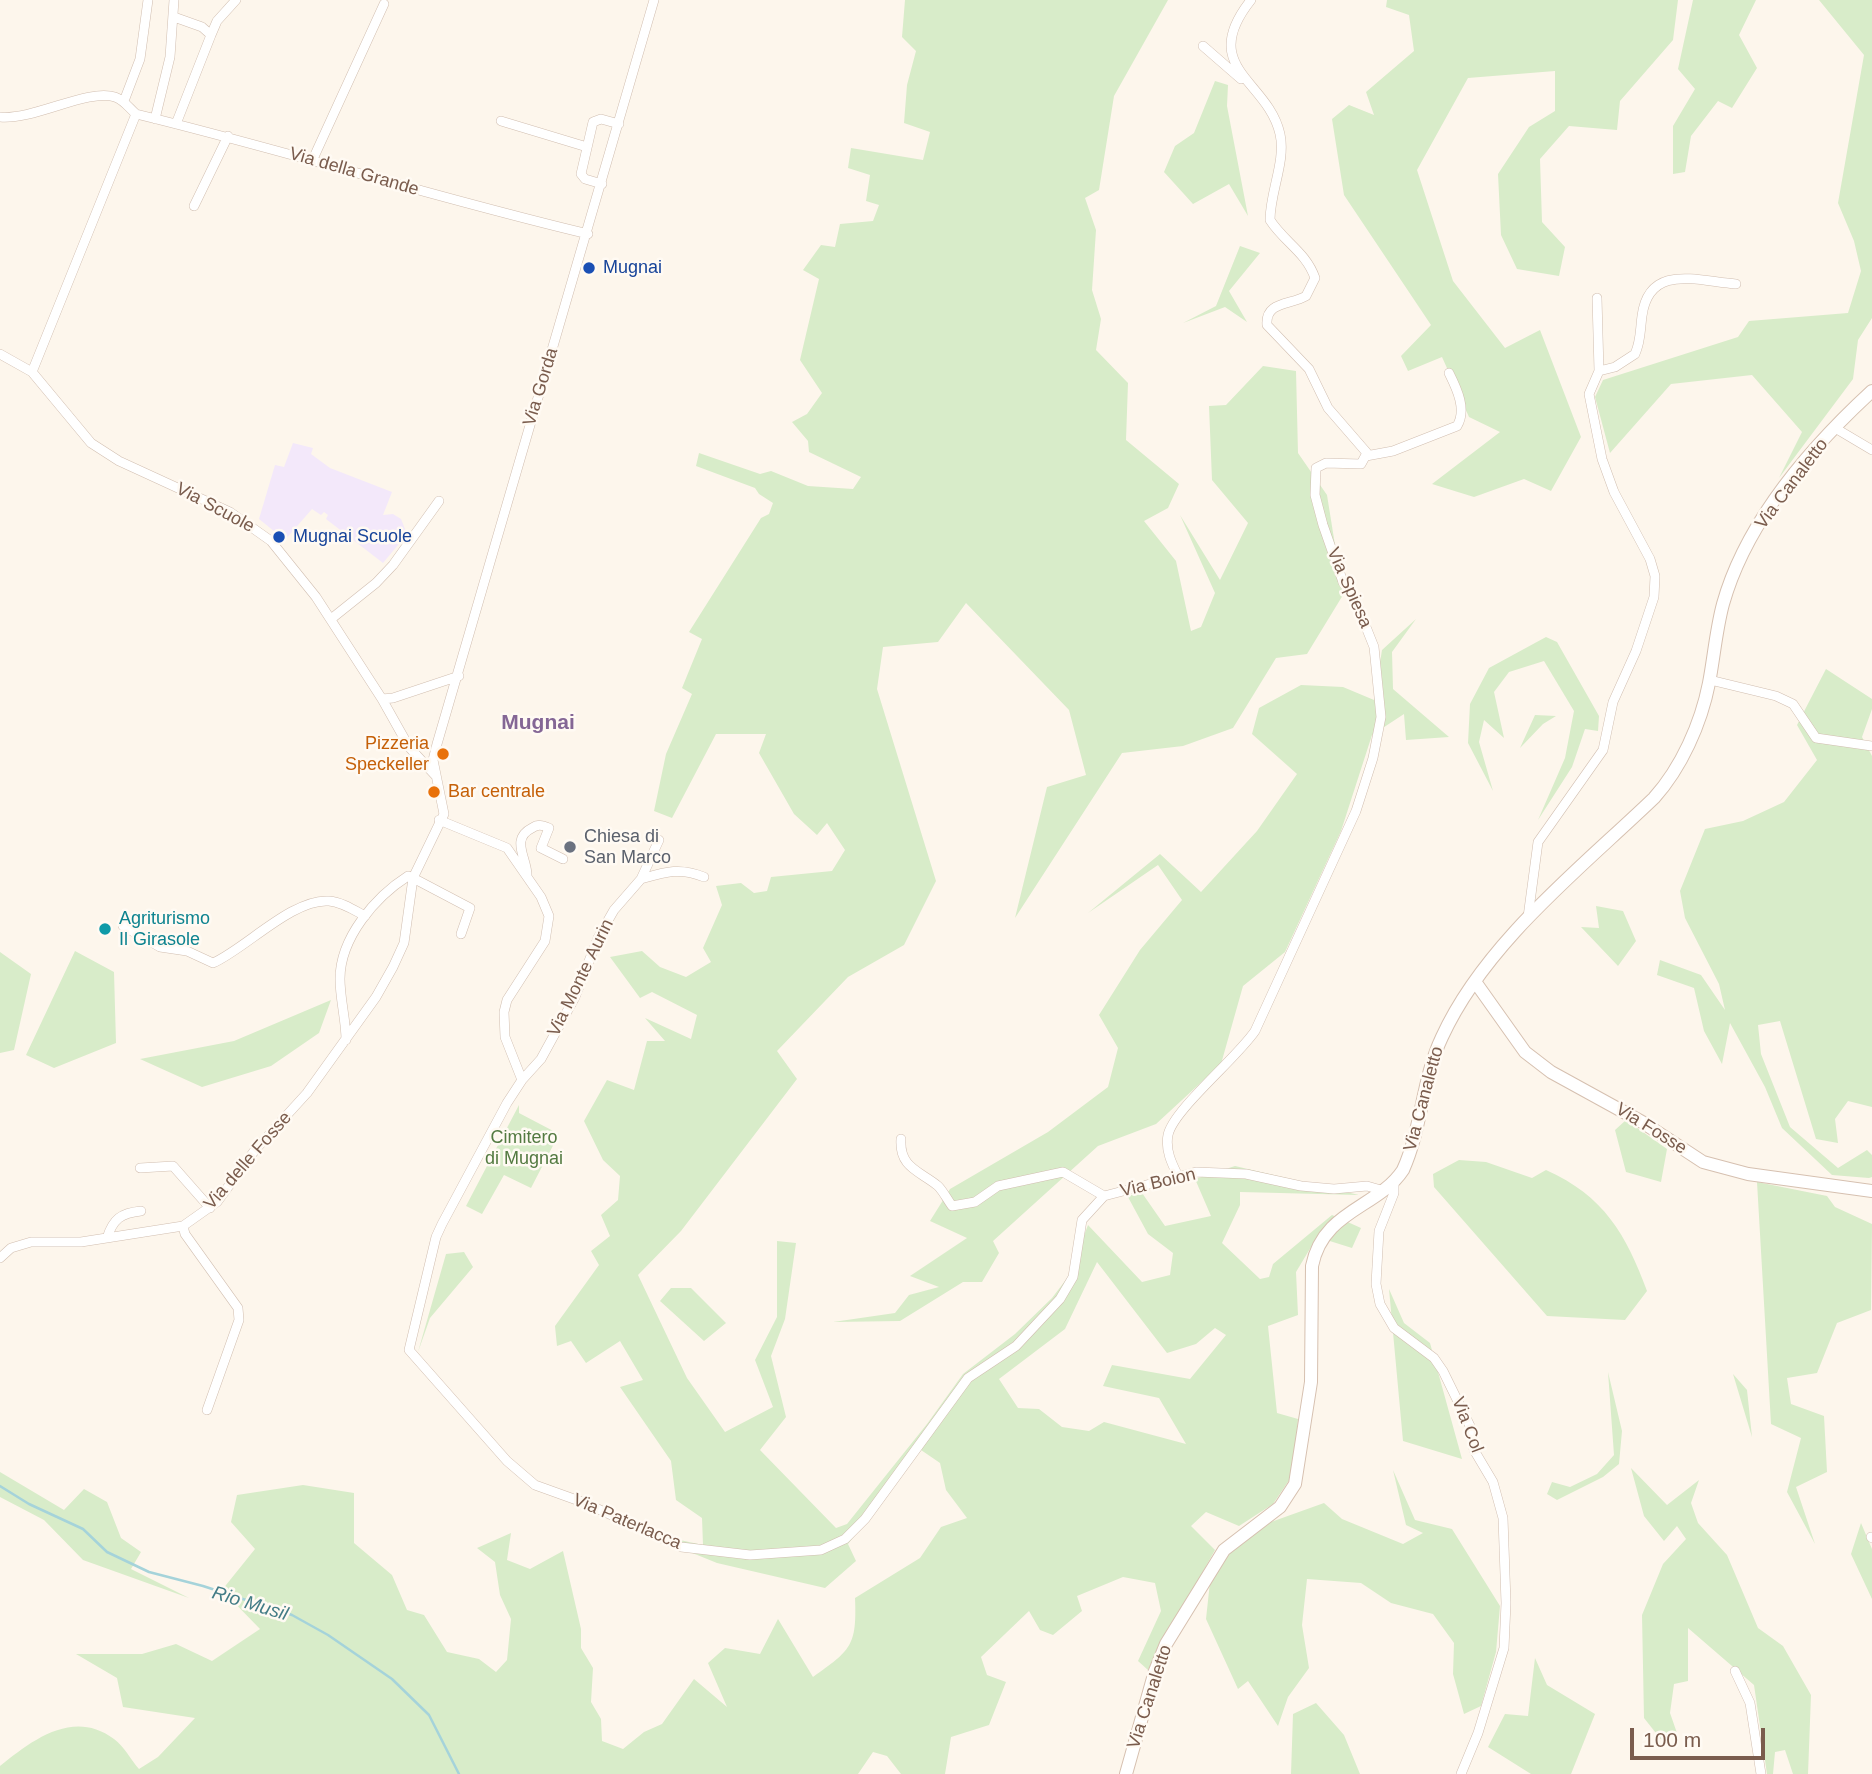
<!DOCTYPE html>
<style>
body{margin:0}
#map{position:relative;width:1872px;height:1774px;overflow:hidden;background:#fdf6ec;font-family:Helvetica,sans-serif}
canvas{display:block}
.scale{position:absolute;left:1630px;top:1728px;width:135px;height:32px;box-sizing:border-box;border:4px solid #7a5c4d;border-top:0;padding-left:9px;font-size:21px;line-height:24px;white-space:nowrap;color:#7a5c4d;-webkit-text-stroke:5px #fffaf3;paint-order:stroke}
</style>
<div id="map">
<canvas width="1872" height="1774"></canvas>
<div class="scale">100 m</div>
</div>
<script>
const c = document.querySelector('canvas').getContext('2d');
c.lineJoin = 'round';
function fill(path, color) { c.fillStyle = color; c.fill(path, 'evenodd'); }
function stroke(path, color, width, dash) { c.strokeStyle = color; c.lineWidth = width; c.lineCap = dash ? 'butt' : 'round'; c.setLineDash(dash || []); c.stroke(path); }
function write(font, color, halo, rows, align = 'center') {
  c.font = font + ' Helvetica,sans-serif'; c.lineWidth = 5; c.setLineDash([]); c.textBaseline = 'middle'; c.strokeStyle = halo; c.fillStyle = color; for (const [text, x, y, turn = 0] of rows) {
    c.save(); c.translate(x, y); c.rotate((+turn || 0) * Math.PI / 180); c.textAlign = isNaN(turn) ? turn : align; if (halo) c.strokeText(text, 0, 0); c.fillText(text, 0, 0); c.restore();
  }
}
fill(new Path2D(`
 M 293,443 L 313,448 L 311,454 L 330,468 L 392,492 L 383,515 L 393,514 L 401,519 L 405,529 L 403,539 L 383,563 L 326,519 L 328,515 L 324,512 L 321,515 L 312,509 L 285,540 L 259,519 L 275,465 L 284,467 Z`), '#f3e8fa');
fill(new Path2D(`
 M 905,0 L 1168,0 L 1114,96 L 1099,190 L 1085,198 L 1096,230 L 1092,290 L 1101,319 L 1096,350 L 1128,383 L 1126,440 L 1179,484 L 1168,508 L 1144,521 L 1176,561 L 1191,631 L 1201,627 L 1215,593 L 1180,515 L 1220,580 L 1248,523 L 1212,480 L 1209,406 L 1226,405 L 1263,366 L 1296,371 L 1298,453 L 1327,495 L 1343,595 L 1307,654 L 1276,658 L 1233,728 L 1183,746 L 1122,753 L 1015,918 L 1047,787 L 1086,775 L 1069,710 L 966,603 L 938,642 L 883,647 L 877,689 L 936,881 L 904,945 L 848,977 L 777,1051 L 797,1079 L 681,1231 L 638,1275 L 687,1378 L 725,1432 L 773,1407 L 755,1360 L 777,1317 L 777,1241 L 796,1243 L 785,1319 L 771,1356 L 786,1417 L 760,1450 L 836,1528 L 847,1524 L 927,1424 L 963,1374 L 1015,1334 L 1052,1298 L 1068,1277 L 1088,1225 L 1142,1282 L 1170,1275 L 1173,1253 L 1148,1234 L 1128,1197 L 1140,1190 L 1165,1226 L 1211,1216 L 1195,1179 L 1235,1166 L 1359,1195 L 1240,1192 L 1240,1205 L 1222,1243 L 1260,1279 L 1269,1277 L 1273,1264 L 1332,1215 L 1361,1228 L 1352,1248 L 1317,1237 L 1296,1272 L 1298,1315 L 1268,1326 L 1277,1413 L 1298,1419 L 1294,1473 L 1273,1504 L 1239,1526 L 1206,1512 L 1191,1526 L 1215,1550 L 1148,1670 L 1138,1661 L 1161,1611 L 1155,1583 L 1123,1577 L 1077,1596 L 1082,1611 L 1053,1635 L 1040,1630 L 1029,1611 L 981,1657 L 987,1675 L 1006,1682 L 989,1725 L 951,1737 L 945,1774 L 901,1774 L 887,1756 L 873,1752 L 858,1774 L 0,1774 L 0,1766 C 31,1741 73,1708 114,1739 C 124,1746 131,1760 139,1769 L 158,1757 L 195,1718 L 123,1707 L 117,1678 L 76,1654 L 142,1654 L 176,1644 L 212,1661 L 260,1629 L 222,1590 L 255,1549 L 231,1522 L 237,1495 L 303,1485 L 354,1493 L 354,1543 L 392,1575 L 407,1610 L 424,1615 L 447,1652 L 479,1659 L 496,1672 L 507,1660 L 511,1619 L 500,1595 L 495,1562 L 477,1548 L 511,1533 L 507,1560 L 530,1569 L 563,1551 L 581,1629 L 581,1648 L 593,1668 L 591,1702 L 601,1719 L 602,1741 L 623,1749 L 644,1732 L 662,1724 L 694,1679 L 727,1707 L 708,1663 L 725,1648 L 760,1654 L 778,1619 L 813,1677 C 851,1650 857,1646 855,1598 L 920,1558 L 941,1527 L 967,1518 L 946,1490 L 940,1463 L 921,1450 L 848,1544 L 856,1561 L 825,1588 L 717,1563 L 638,1531 L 703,1545 L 702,1518 L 676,1500 L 671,1461 L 620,1387 L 643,1380 L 620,1341 L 586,1363 L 571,1341 L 557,1346 L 555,1326 L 599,1265 L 591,1251 L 610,1236 L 601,1215 L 618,1200 L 620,1176 L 603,1160 L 584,1121 L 607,1080 L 634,1090 L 647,1041 L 665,1041 L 645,1018 L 691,1039 L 697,1015 L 652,992 L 640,998 L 610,957 L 642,951 L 660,967 L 686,977 L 711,962 L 703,948 L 722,905 L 716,886 L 741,883 L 754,893 L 767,891 L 771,877 L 832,871 L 845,850 L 827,823 L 817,835 L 794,814 L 759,753 L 766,734 L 716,734 L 672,818 L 654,811 L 666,754 L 692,694 L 682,688 L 702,639 L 689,632 L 761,518 L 769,514 L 773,503 L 759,494 L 755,488 L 696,466 L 699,453 L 760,474 L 771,471 L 808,486 L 853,489 L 861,477 L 809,452 L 808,441 L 792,422 L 807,414 L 822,393 L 800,360 L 819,279 L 803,270 L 821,245 L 835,247 L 840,224 L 873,221 L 879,205 L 866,201 L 870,175 L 848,168 L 851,148 L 923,160 L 930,132 L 904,123 L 907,85 L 916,51 L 902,37 ZM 1097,1262 L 1167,1353 L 1196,1344 L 1215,1328 L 1226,1335 L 1190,1379 L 1112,1365 L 1103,1386 L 1159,1398 L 1186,1444 L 1104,1422 L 1089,1431 L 1062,1427 L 1039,1409 L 1018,1408 L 999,1379 L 1065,1329 Z
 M 1387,0 L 1678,0 L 1673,40 L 1620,101 L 1617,130 L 1569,126 L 1540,159 L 1542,222 L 1565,247 L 1559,276 L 1517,269 L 1501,235 L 1498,174 L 1529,127 L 1555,111 L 1555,71 L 1468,78 L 1417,170 L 1453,281 L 1505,348 L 1540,330 L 1581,437 L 1551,491 L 1524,479 L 1474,497 L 1432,484 L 1500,432 L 1469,417 L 1442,357 L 1408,371 L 1401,356 L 1431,325 L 1344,195 L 1332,119 L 1349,105 L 1374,115 L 1366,92 L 1414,51 L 1409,15 L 1386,7 Z
 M 1693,0 L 1756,0 L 1739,35 L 1757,68 L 1732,108 L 1718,101 L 1691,136 L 1685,172 L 1673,174 L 1673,126 L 1695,89 L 1678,69 Z
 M 1819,0 L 1872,0 L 1872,318 L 1858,340 L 1853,379 L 1779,478 L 1802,432 L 1752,375 L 1671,384 L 1610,453 L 1595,397 L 1603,380 L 1738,337 L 1749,321 L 1848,313 L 1861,271 L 1854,241 L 1838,203 L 1864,55 Z
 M 1215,81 L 1228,85 L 1227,106 L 1248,216 L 1229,184 L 1193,204 L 1164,172 L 1175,146 L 1194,133 Z
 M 1240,246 L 1260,253 L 1229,291 L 1247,322 L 1225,307 L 1183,323 L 1216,306 Z
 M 1416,619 L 1392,652 L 1393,689 L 1449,737 L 1406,740 L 1404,714 L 1372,735 L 1341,831 L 1285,952 L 1243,986 L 1221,1064 L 1156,1124 L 1098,1146 L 993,1241 L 999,1253 L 982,1282 L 963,1282 L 900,1321 L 833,1322 L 895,1313 L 909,1295 L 939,1287 L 910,1276 L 967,1238 L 930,1221 L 950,1189 L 1048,1132 L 1108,1087 L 1118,1048 L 1099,1015 L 1140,950 L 1182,900 L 1158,865 L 1088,913 L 1160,854 L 1201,892 L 1257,831 L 1297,774 L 1252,734 L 1259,708 L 1301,685 L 1343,687 L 1374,700 L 1382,650 Z
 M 1546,637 L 1557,642 L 1599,716 L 1598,731 L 1585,729 L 1572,767 L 1538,820 L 1565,758 L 1574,711 L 1544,661 L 1509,672 L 1494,692 L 1504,738 L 1484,720 L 1479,742 L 1493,791 L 1468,743 L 1470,704 L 1489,668 Z
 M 1826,669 L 1872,699 L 1872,709 L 1862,737 L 1872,756 L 1872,1107 L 1848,1101 L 1835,1119 L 1838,1143 L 1816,1139 L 1780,1021 L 1758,1025 L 1761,1054 L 1790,1127 L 1838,1168 L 1867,1150 L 1872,1155 L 1872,1177 L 1869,1178 L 1832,1175 L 1782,1128 L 1765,1087 L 1730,1023 L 1722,1064 L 1704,1031 L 1694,988 L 1657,975 L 1660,960 L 1701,975 L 1725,1010 L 1719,984 L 1685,918 L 1680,891 L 1705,829 L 1743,821 L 1784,802 L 1817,760 L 1797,725 Z
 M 1535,715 L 1556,716 L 1543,724 L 1520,748 Z
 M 1596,906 L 1623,911 L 1636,941 L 1618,966 L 1581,927 L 1599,928 Z
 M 75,951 L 114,972 L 116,1043 L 54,1068 L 26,1055 Z
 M 0,952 L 31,974 L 14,1050 L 0,1053 Z
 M 331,1000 L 319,1033 L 271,1066 L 202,1087 L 140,1059 L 234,1041 Z
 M 519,1105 L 519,1113 L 559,1134 L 531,1188 L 504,1175 L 482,1214 L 466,1206 Z
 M 1626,1120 L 1667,1149 L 1661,1182 L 1626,1172 L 1615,1130 Z
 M 1459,1160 L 1486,1162 L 1532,1178 L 1546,1170 C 1604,1196 1626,1234 1647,1291 L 1625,1320 L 1547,1316 L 1434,1187 L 1433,1174 Z
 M 1757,1182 L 1827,1196 L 1835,1207 L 1872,1224 L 1871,1310 L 1837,1323 L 1817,1373 L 1787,1378 L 1791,1404 L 1824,1416 L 1827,1472 L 1796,1487 L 1815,1544 L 1787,1492 L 1801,1438 L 1771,1424 Z
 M 464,1252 L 473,1267 L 430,1318 L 418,1352 L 446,1254 Z
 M 671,1288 L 691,1288 L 726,1323 L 704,1341 L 660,1301 Z
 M 1389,1289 L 1404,1323 L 1430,1343 L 1462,1459 L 1403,1441 Z
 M 1608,1372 L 1622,1431 L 1619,1464 L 1603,1477 L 1557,1500 L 1547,1494 L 1552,1482 L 1570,1487 L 1597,1474 L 1614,1455 Z
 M 1733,1374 L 1747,1390 L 1752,1437 Z
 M 1631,1468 L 1667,1505 L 1699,1480 L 1691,1503 L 1698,1523 L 1727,1555 L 1758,1628 L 1783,1646 L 1811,1695 L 1808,1774 L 1793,1774 L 1785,1750 L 1775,1752 L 1773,1774 L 1767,1774 L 1754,1685 L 1688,1628 L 1688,1681 L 1674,1684 L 1670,1713 L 1677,1733 L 1663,1742 L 1644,1718 L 1642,1615 L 1663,1564 L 1686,1539 L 1677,1526 L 1664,1541 L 1644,1516 Z
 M 1393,1470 L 1415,1520 L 1452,1529 L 1500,1606 L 1496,1652 L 1481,1706 L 1464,1714 L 1453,1674 L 1454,1643 L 1433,1614 L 1391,1603 L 1361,1583 L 1307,1579 L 1302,1625 L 1309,1668 L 1288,1697 L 1278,1726 L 1248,1681 L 1238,1689 L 1206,1619 L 1210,1582 L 1225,1557 L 1271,1522 L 1324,1503 L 1342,1519 L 1403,1544 L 1423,1533 L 1406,1525 Z
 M 0,1472 L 64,1510 L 84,1489 L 107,1502 L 121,1538 L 141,1552 L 131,1569 L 189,1598 L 83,1560 L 44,1520 L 0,1497 Z
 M 1861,1523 L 1872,1549 L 1872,1599 L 1851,1554 Z
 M 1535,1658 L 1547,1685 L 1595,1714 L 1571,1774 L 1531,1774 L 1488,1747 L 1505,1714 L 1528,1716 Z
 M 1316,1703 L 1344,1735 L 1360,1774 L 1291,1774 L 1293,1714 Z`), '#d8ecc9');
stroke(new Path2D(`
 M 0,1486 L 29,1504 L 83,1529 L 107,1552 L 149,1572 L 203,1586 L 292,1615 L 328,1635 L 392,1679 L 429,1715 L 459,1774`), '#a5d3da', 2.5);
const street = new Path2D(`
 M 174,17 L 202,27 L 211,35 L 176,124
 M 211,35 L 217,21 L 236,0
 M 1203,46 L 1241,79
 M 124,101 L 140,59 L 148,0
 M 0,117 C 35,120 88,88 115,97 C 124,100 129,108 136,114 C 288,151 436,198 588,234
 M 155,119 L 170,57 L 174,0
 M 501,121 L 587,147
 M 313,159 L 384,4
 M 602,184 L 585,179 L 581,174 L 593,122 L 601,119 L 619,124
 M 194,206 L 228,136
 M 1597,298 L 1599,371
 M 0,354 L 32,372 L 91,443 L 119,461 L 230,512 L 271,541 L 316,597 L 382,699 L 409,747 L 435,775
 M 32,372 L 136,114
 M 1835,428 L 1872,450
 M 1366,456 L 1393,451 L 1457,426 C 1467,410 1457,389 1449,373
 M 331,619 L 376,583 L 393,565 L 439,501
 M 1710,680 L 1776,696 L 1793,704 L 1816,738 L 1872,746
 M 382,699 L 393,698 L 459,676
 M 439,820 L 507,848 L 541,897 L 549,916 L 545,941 L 507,1000 L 504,1012 L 505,1037 L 522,1080
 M 659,840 L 641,879 L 614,910 L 598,938 L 575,997 L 541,1059 L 522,1080 L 507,1103 L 442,1224 L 436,1237 L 409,1350 L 507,1461 L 535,1485 L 585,1503 L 681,1547 L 750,1555 L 821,1550 L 845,1539 L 865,1519 L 968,1378 L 1016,1346 L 1060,1299 L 1073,1277 L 1082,1220 L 1104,1196 L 1196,1172 L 1246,1174 L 1301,1186 L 1334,1189 L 1367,1186 L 1381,1190
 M 527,875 C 527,858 510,839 532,828 C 538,824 542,825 549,828 L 541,848 L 563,859
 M 641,879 C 665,872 680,867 704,877
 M 1528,917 L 1538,842 L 1603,750 L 1613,702 L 1636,651 L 1654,597 L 1655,576 L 1650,559 L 1614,492 L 1602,459 L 1589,394 L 1599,371 L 1615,367 L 1635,354 C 1641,341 1640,330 1642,316 C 1649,263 1697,281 1736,284
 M 123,926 L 160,947 L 187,951 L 213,963 C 245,949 293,898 329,901 C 342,902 354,910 365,916
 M 346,1040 C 346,1020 340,999 340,979 C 340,938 375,897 408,876 L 413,878 L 470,908 L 461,934
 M 901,1139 C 899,1168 920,1171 938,1186 C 943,1191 947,1199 952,1206 L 975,1202 L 998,1186 L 1063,1172 L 1104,1196
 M 140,1168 L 173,1166 L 210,1208
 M 1178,1176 C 1172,1164 1165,1150 1168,1135 C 1173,1110 1236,1059 1255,1031 L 1356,811 L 1373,758 L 1381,717 L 1374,647 L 1356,602 L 1343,582 L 1323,525 L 1315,495 L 1316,468 L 1326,463 L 1361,464 L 1367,453 L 1328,408 L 1309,369 L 1267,325 C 1265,301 1291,305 1306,296 L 1315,278 C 1306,252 1284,242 1270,220 C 1270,192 1286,161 1280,134 C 1268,80 1197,68 1251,0
 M 1394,1180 L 1394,1193 L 1379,1231 L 1376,1284 L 1380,1304 L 1394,1328 L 1434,1358 L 1443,1371 L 1470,1426 L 1474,1450 L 1493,1482 L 1503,1518 L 1506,1603 L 1504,1648 L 1478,1733 L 1461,1774
 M 183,1226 L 185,1234 L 238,1308 L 239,1320 L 207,1410
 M 107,1238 C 113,1219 121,1213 141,1211
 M 0,1258 L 11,1248 L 31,1242 L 81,1242 L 183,1226 L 217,1202 L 255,1150 L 307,1093 L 376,997 L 393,967 L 404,943 L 413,878 L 444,814 L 433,760 L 437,744 L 654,0
 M 1871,1537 L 1872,1538
 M 1735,1671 L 1750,1703 L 1761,1774`);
const secondary = new Path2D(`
 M 1476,983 L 1525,1052 L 1551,1072 L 1642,1122 L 1703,1162 L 1748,1174 L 1872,1191
 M 1126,1774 L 1155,1671 L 1166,1644 L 1224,1550 L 1280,1507 L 1295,1484 L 1311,1382 L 1312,1266 C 1323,1210 1378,1208 1403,1170 C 1422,1128 1422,1079 1442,1037 C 1485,943 1580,869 1654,798 C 1681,768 1701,724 1709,683 C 1714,657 1716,630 1723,604 C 1746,522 1810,448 1872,391`);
stroke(street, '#d1beb0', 10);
stroke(secondary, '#d6c0b0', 14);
stroke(street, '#fff', 9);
stroke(secondary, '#fff', 12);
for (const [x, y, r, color] of [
 [589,268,7,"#1a4fb4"],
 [279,537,7,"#1a4fb4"],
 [443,754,7,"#e8710a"],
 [434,792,7,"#e8710a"],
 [570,847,7,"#6b7280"],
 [105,929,7,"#0f9aa8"]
]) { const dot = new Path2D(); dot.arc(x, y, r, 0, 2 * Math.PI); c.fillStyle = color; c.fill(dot); stroke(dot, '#fffaf3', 2.5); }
write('18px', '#7a5c4d', '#fffaf3', [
 ["Via della Grande",354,172,16],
 ["Via Gorda",541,387,-73],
 ["Via Canaletto",1792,484,-53],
 ["Via Scuole",215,508,28],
 ["Via Spiesa",1349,588,66],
 ["Via Monte Aurin",581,978,-64],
 ["Via Canaletto",1424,1099,-75],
 ["Via Fosse",1651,1129,32],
 ["Via delle Fosse",248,1161,-49],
 ["Via Boion",1158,1183,-13],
 ["Via Col",1467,1425,69],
 ["Via Paterlacca",627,1522,23],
 ["Via Canaletto",1150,1697,-72]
]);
write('18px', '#164399', '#fffaf3', [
 ["Mugnai",603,268],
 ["Mugnai Scuole",293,537]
], 'left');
write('18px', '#c56008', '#fffaf3', [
 ["Pizzeria",429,744],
 ["Speckeller",429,765],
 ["Bar centrale",448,792,"left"]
], 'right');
write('18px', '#5b616d', '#fffaf3', [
 ["Chiesa di",584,837],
 ["San Marco",584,858]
], 'left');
write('18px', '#0d838f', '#fffaf3', [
 ["Agriturismo",119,919],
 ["Il Girasole",119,940]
], 'left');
write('18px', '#537a41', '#fffaf3', [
 ["Cimitero",524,1138],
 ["di Mugnai",524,1159]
]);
write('italic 19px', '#437c86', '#fffaf3', [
 ["Rio Musil",250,1604,17]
]);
write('bold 21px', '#846695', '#fffaf3', [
 ["Mugnai",538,723]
]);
</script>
